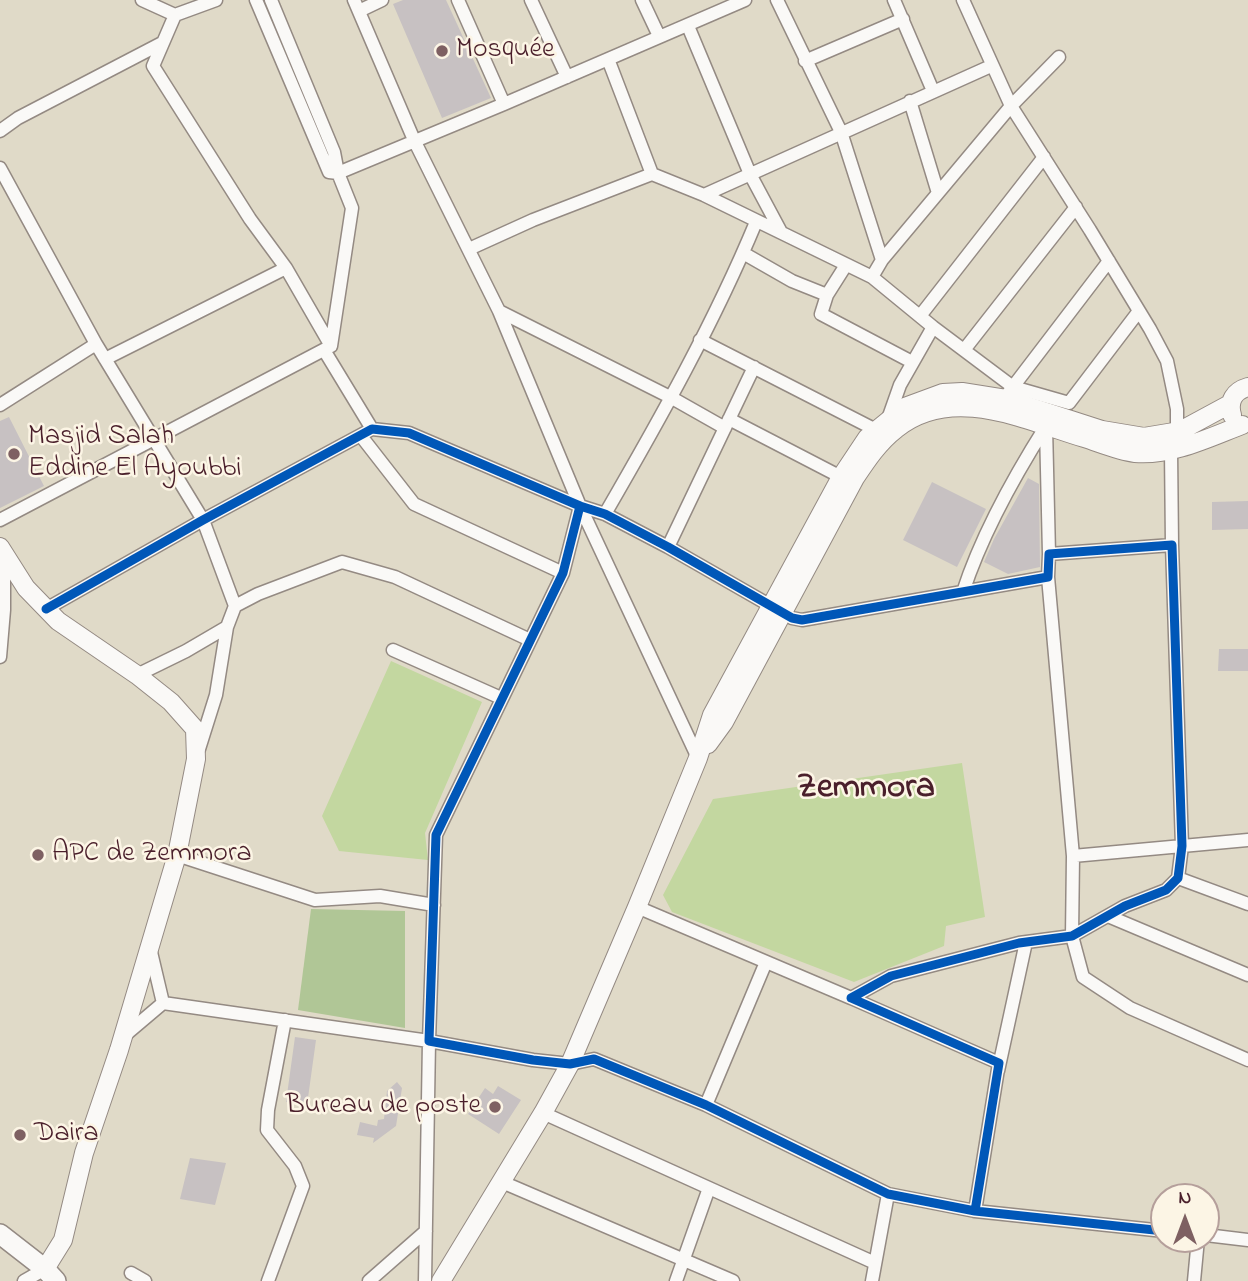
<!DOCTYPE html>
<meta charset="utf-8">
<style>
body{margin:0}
#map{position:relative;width:1248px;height:1281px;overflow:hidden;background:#e0dac8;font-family:"Indie Flower",sans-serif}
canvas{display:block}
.north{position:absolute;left:1150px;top:1183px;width:70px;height:70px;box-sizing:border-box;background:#fcf5e5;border:2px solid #b59f9b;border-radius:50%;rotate:0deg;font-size:19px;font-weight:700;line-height:28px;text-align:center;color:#4a1f2b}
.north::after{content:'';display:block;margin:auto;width:24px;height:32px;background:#7e6062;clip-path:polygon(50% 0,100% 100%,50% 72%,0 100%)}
</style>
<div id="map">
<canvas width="1248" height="1281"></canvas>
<div class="north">N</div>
</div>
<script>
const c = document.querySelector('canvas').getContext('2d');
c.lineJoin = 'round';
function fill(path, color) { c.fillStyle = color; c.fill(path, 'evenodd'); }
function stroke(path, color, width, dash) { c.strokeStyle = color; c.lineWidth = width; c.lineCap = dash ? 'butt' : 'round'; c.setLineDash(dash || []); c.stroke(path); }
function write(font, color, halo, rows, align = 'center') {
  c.font = font + ' "Indie Flower",sans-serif'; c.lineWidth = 5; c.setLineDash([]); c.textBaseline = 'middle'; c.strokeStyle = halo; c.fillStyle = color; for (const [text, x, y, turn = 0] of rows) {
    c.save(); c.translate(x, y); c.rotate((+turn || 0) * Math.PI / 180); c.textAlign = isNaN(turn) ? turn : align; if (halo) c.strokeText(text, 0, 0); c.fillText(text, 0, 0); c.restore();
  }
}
fill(new Path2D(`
 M 391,661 L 482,702 L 425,833 L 428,860 L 339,851 L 322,816 Z
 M 962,763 L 985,917 L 946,926 L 944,946 L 854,982 L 672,912 L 663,895 L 713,799 Z`), '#c3d7a0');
fill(new Path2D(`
 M 311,909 L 405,911 L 405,1028 L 298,1010 Z`), '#b0c696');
fill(new Path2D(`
 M 403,0 L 446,0 L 491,98 L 442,118 L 393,4 Z
 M 9,417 L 44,486 L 0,508 L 0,421 Z
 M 1028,478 L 1039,484 L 1040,567 L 1008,574 L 984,562 L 994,539 Z
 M 932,482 L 986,509 L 957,567 L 903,540 Z
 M 1248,501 L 1248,529 L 1212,530 L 1212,502 Z
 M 1219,649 L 1248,649 L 1248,671 L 1218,671 Z
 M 295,1037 L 316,1040 L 307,1105 L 286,1102 Z
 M 397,1082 L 402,1088 L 396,1126 L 373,1143 L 374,1138 L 357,1135 L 360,1122 L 377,1126 L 378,1120 L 384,1119 L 387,1091 Z
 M 498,1086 L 521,1100 L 499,1134 L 468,1114 L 485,1088 L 493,1094 Z
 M 190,1158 L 226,1163 L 215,1205 L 180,1199 Z`), '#c7c1c2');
const street = new Path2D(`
 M 142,0 L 175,15 L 216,0
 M 256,0 L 329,172 L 338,173 L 334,152 L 271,0
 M 354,0 L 414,140 L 499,311 L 580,506 L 698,758
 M 458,0 L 504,104
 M 531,0 L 567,77
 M 642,0 L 659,36
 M 777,0 L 841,132 L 882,260
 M 894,0 L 933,91
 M 963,0 L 1011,106 L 1090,230 L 1150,329 L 1167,361 L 1177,409 L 1177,432 L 1171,450 L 1172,545
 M 359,11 L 382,0
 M 175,15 L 153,66 L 250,219 L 286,268
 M 688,26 L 750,174 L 781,232
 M 608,59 L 652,174 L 704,195 L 872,277 L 933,327 L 1013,387 L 1069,403 L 1139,311
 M 805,61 L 903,19
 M 910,101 L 938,193
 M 0,131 L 18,118 L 162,43
 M 0,168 L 96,344 L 0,405
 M 704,195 L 991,66
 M 469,249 L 533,220 L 652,174
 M 743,253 L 792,281 L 827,295
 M 846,265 L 827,295 L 821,314 L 912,362
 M 872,277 L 882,260 L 1011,106 L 1059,57
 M 499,311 L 672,398 L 725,428
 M 920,316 L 1044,157
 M 700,340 L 876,430
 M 96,344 L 203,520 L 235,606 L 258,594 L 342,562 L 395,577 L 530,640
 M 324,350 L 372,429
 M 964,350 L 1076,207
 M 105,359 L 286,268 L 331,346
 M 1009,392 L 1109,261
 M 729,419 L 841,477
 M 888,419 L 900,385 L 933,327
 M 1046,427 L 1049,554
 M 361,436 L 414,504 L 563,573
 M 580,506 L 605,514 L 668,547 L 792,618 L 802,620 L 1048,577 L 1049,554 L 1172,545 L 1182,846 L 1178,878 L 1166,890 L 1125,906 L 1072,936 L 1019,943 L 891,976 L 851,998 L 999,1063 L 975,1211
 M 605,514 C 660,419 714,323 756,222
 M 0,520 L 331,346 L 352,208 L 338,173 L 504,104 L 745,0
 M 668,547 L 754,367
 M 1048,577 L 1073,856 L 1072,936 L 1083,977 L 1130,1008 L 1248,1060
 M 963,592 C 981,537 1015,475 1046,426
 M 46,609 L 203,520 L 372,429 L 409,433 L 580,506 L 563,573 L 436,835 L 429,1041 L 533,1060 L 570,1064 L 594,1059 L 706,1105 L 888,1194 L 975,1211 L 1164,1231
 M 393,650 L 501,698
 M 0,657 L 4,610 L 4,556
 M 137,675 L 186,651 L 227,627
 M 199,749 L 216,695 L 227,627 L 235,606
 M 177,855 L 315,900 L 380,896 L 434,905
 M 1073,856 L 1248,840
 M 1178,878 L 1248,904
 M 637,907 L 851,998
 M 1108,916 L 1248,975
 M 163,1003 L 429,1041 L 425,1281
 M 124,1036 L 163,1003 L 150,948
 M 998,1071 L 1026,942
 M 706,1105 L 766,962
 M 543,1113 L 875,1263
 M 502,1182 L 733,1281
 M 1206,1235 L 1248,1240
 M 131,1273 L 145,1281
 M 24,1281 L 45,1269
 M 268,1281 L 303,1186 L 295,1166 L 267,1130 L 268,1110 L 285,1020
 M 369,1281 L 426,1231
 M 676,1281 L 709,1188
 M 872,1281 L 888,1194
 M 1194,1281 L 1198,1239`);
const secondary = new Path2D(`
 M 1232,415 C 1228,401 1234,391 1248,387
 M 0,547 L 26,588 L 58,621 L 137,675 L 171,702 L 195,729 L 196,759 L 177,855 L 119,1050 L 84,1153 L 63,1240 L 45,1269
 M 708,744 L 724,722 L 855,478 C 867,460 879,442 896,429 C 952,384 1024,420 1084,438 C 1100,443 1118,451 1135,453 C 1172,456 1208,438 1242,425
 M 441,1281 L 543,1113 L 570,1064 L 637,907 L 698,758 L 712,715 L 841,477 L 867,438 L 905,407 L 943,393 L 962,392 L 1006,399 L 1102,430 L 1144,437 L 1180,431 L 1230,404`);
const primary = new Path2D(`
 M 0,1234 L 45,1269 L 56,1281`);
stroke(street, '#948a83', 15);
stroke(secondary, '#948a83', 20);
stroke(primary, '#948a83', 22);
stroke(street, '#faf9f7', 12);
stroke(secondary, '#faf9f7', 18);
stroke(primary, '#faf9f7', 19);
stroke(new Path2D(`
 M 580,506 L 605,514 L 668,547 L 792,618 L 802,620 L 1048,577 L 1049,554 L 1172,545 L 1182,846 L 1178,878 L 1166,890 L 1125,906 L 1072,936 L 1019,943 L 891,976 L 851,998 L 999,1063 L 975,1211
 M 46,609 L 203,520 L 372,429 L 409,433 L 580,506 L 563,573 L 436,835 L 429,1041 L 533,1060 L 570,1064 L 594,1059 L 706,1105 L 888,1194 L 975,1211 L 1164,1231`), '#0057b8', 9);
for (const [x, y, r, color] of [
 [442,51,7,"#7e6062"],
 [14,454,7,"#7e6062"],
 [38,855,7,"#7e6062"],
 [495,1107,7,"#7e6062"],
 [20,1135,7,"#7e6062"]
]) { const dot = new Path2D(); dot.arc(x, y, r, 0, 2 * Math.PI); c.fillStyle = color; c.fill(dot); stroke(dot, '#fcf5e5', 2.5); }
write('28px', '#4a1f2b', '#fcf5e5', [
 ["Mosquée",456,51],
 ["Masjid Salah",28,438],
 ["Eddine El Ayoubbi",28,470],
 ["APC de Zemmora",52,855],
 ["Bureau de poste",481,1107,"right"],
 ["Daira",34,1135]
], 'left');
write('bold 35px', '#4a1f2b', '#fcf5e5', [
 ["Zemmora",866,790]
]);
</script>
